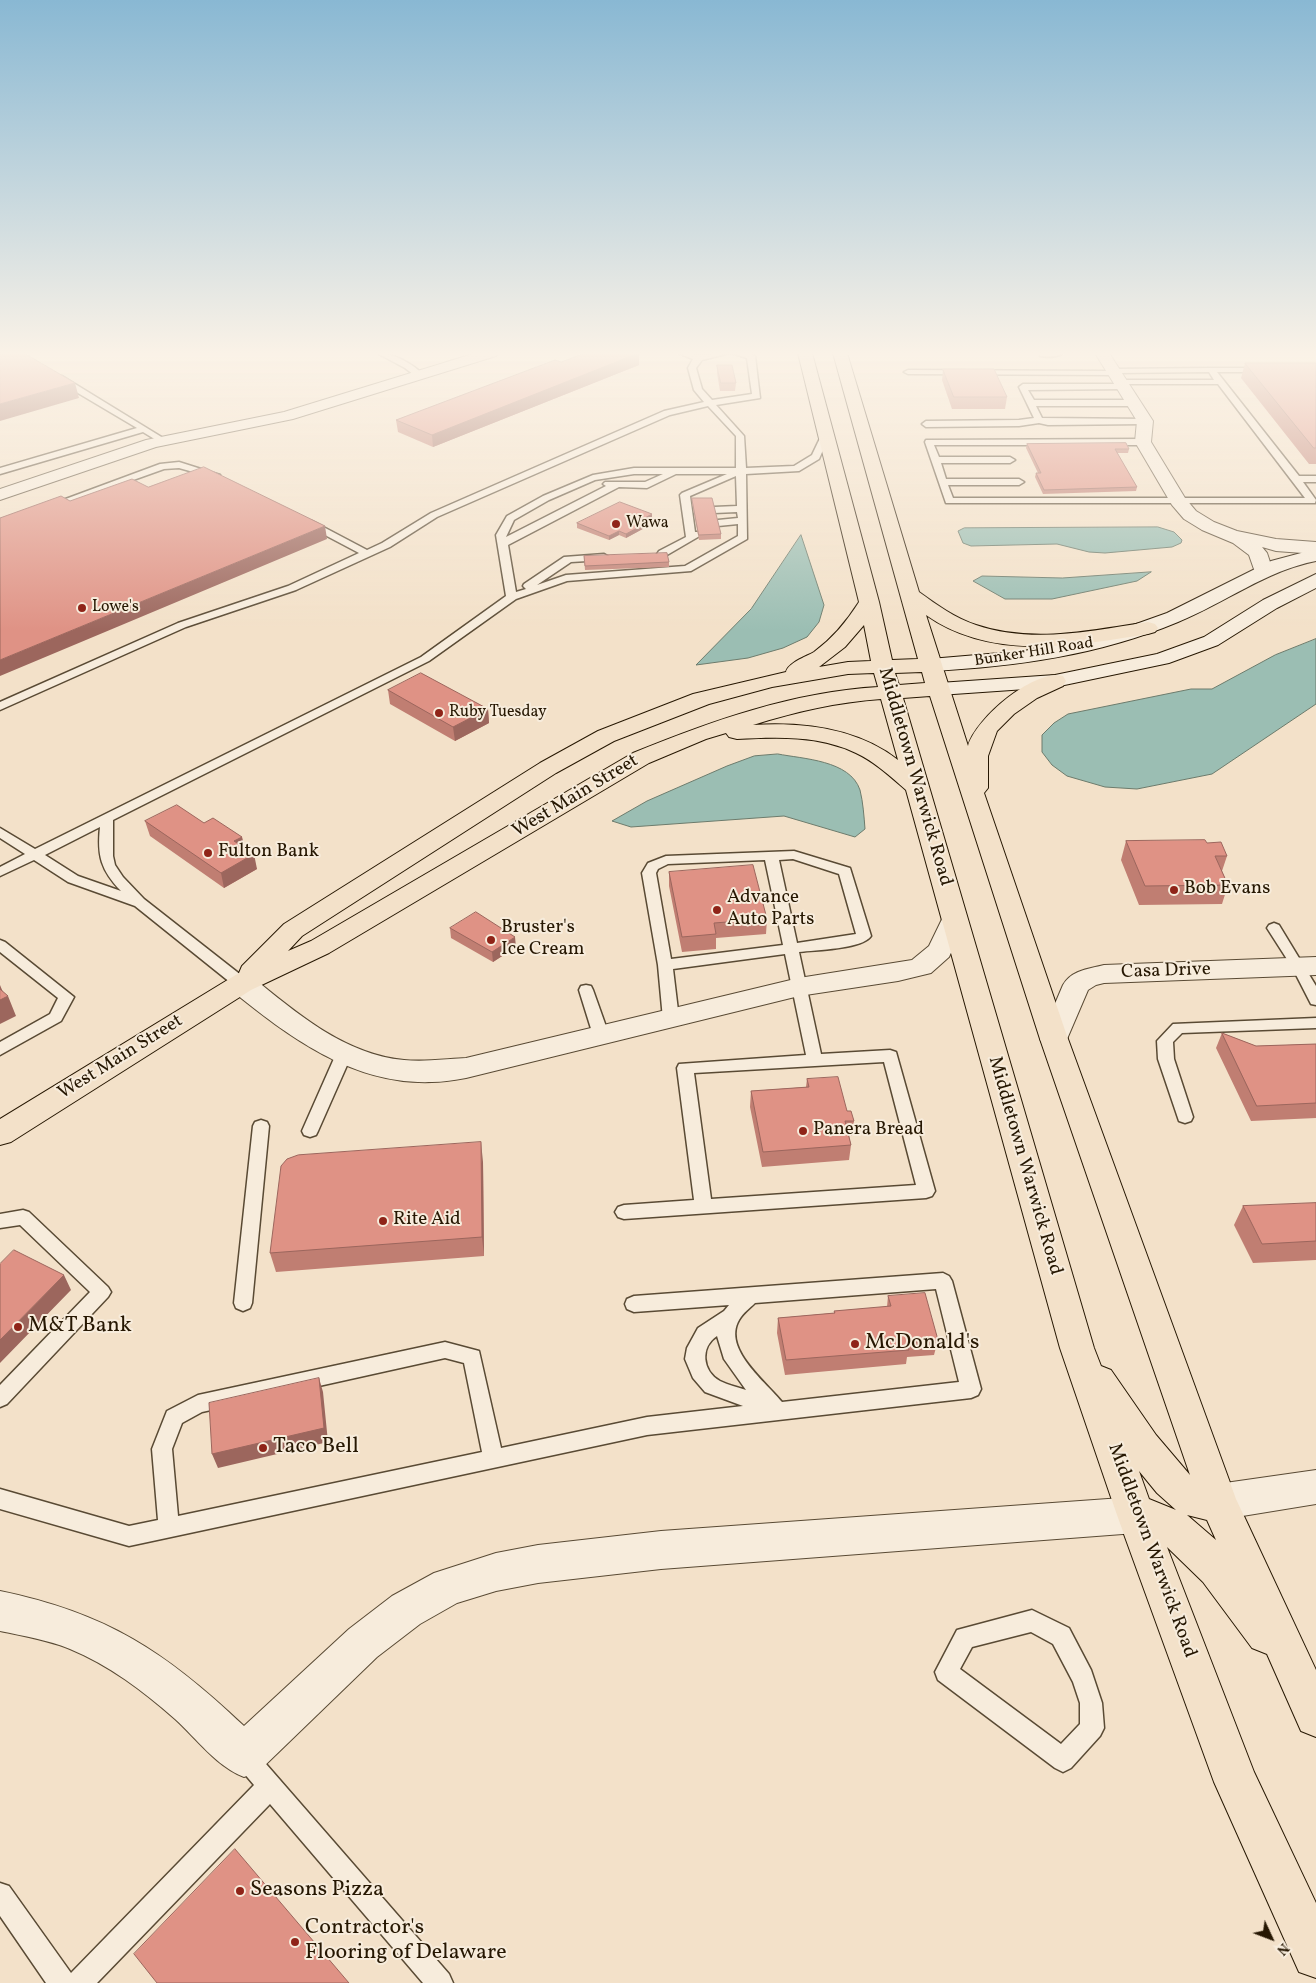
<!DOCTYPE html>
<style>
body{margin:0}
#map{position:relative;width:1316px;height:1983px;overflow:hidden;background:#f3e1c9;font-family:Vollkorn,serif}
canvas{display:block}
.north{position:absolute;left:1246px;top:1913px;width:50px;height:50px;-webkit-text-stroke:4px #f7ecdc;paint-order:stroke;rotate:133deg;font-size:14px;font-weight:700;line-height:20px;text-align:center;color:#261702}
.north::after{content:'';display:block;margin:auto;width:18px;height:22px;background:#261702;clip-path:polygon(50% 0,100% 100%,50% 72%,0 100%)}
</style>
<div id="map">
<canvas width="1316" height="1983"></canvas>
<div class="north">N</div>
</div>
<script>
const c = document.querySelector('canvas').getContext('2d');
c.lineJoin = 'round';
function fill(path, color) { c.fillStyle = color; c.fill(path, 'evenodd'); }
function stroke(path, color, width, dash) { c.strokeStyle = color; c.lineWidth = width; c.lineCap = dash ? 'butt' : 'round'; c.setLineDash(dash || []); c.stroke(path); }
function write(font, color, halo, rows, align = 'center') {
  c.font = font + ' Vollkorn,serif'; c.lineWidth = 4; c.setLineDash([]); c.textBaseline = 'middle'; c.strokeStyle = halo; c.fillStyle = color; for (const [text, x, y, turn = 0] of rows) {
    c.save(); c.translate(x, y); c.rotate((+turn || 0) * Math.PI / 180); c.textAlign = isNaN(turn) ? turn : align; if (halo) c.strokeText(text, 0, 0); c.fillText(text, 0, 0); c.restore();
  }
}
const water = new Path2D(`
 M 1158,527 L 1174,532 L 1182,540 L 1181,543 L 1172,547 L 1105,553 L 1089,552 L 1057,544 L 971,546 L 963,543 L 958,531 L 964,528 Z
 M 801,535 L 824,605 L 819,622 L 807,637 L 783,648 L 748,658 L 696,665 L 751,609 Z
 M 1151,572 L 1137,581 L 1052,599 L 1005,599 L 973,581 L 982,576 L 1062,578 Z
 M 1316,639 L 1316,704 L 1212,774 L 1137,789 L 1105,787 L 1067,776 L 1052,765 L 1042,752 L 1042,735 L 1054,723 L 1068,714 L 1191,689 L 1212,689 L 1275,655 Z
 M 778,754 C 803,759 850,760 860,790 C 863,802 864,816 865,829 L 855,837 L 784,816 L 631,827 L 612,821 L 647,801 L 727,766 L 754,756 Z`);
fill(water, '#9bbeb3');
stroke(water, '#6c7b6c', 1);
const lane = new Path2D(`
 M 377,353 C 394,353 413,364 425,376 L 418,378 L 405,368 Z
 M 678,353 L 690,353 L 697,355 L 730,353 L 702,360 L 696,368 L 702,389 L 712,400 L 752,394 L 747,358 L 731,353 L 748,353 L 755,356 L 760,398 L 716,405 L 744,436 L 746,468 L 794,466 L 812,455 L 823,432 L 826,431 L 830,434 L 819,459 L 799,471 L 746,474 L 747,539 L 691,571 L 567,581 L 516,599 L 429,661 L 113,820 L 113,856 L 115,865 L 123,877 L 144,899 L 246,979 L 248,983 L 246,987 L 236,987 L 135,906 L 68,882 L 34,860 L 0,876 L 0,867 L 25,854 L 0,838 L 0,828 L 35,849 L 421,657 L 506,596 L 496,535 L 507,516 L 543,496 L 593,475 L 634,468 L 736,468 L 736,436 L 708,406 L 670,415 L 437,517 L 390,547 L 296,590 L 186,627 L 0,710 L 0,702 L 178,623 L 288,586 L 359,553 L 306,525 L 306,521 L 312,521 L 367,550 L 382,543 L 431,513 L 664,411 L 704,402 L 694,390 L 688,368 L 693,359 ZM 634,474 L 663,474 L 645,482 L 605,482 L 603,484 L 606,486 L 506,537 L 514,520 L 549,500 L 595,480 ZM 676,474 L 727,474 L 682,493 L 680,495 L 686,537 L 659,551 L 655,557 L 656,559 L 664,559 L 667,555 L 703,534 L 702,532 L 695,532 L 690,496 L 736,476 L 737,506 L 714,507 L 709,510 L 714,513 L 737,512 L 738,518 L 718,520 L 713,523 L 718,526 L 738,524 L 738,536 L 685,566 L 566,575 L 537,585 L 571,562 L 604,560 L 609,557 L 604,554 L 564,557 L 524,584 L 523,586 L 526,589 L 516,592 L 508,545 L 619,487 L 647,488 ZM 100,827 C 97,856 101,870 121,891 L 78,876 L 45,855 Z
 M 1040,353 L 1063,353 C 1058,357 1047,357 1040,356 Z
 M 1211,368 L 1266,368 L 1266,372 L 1217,372 L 1299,476 L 1316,476 L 1316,482 L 1303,482 L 1316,500 L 1315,503 L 946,503 L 925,442 L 926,440 L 1143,439 L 1147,442 L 1143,445 L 934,445 L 939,457 L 1010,457 L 1015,460 L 1010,463 L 941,463 L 946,479 L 1019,479 L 1024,482 L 1019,485 L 948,485 L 953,498 L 1305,498 L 1218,384 L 1123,384 L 1127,387 L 1126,389 L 1028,390 L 1034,400 L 1133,400 L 1137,403 L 1133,406 L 1036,406 L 1042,418 L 1148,419 L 1148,423 L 1145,424 L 1048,425 L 1039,423 L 1019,426 L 926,427 L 922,424 L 926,421 L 1019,420 L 1034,418 L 1019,387 L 1023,384 L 1119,384 L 1115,382 L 1116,380 L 1214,380 L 1209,372 L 1118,373 L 1114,375 L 908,374 L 904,372 L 908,370 L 1108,371 L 1112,369 Z
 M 56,376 L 62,376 L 168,441 L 167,443 L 161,443 L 143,432 L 0,474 L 0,468 L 137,428 L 56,380 Z
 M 179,462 L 220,475 L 215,478 L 179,468 L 164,469 L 52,509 L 46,509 L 44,507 L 160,464 Z
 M 794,851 L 850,868 L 871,936 C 863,949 815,950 799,952 L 821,1054 L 890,1050 L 896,1052 L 935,1191 L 932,1196 L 926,1198 L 624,1219 L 618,1217 L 615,1212 L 618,1207 L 624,1205 L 694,1200 L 677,1068 L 679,1064 L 806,1055 L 785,954 L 673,969 L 679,1019 L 676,1023 L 671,1024 L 666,1023 L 663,1019 L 658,965 L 642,873 L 648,863 L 666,856 ZM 793,859 L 839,874 L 856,934 L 797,943 L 779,860 ZM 765,860 L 783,945 L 671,959 L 656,873 L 658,869 L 668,864 ZM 884,1062 L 916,1185 L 711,1199 L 694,1073 Z
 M 1274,923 L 1279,925 L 1316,986 L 1316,1005 L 1311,1004 L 1292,967 L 1267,928 L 1269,925 Z
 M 0,940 L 5,942 L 74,997 L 61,1021 L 0,1055 L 0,1042 L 50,1014 L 58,998 L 0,952 Z
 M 586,985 L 591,986 L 593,990 L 609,1035 L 606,1039 L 601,1040 L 596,1039 L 593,1035 L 579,990 L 581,986 Z
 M 1316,1018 L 1316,1028 L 1182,1033 L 1173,1042 L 1174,1059 L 1193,1117 L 1191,1121 L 1185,1123 L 1179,1121 L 1158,1059 L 1157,1041 L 1173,1024 Z
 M 344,1048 L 350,1050 L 352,1054 L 318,1131 L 316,1135 L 310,1137 L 304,1135 L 302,1131 L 336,1054 L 338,1050 Z
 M 261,1120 L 267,1122 L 269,1126 L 252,1303 L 250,1308 L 243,1311 L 236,1308 L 234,1303 L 253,1126 L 255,1122 Z
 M 23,1210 L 29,1212 L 108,1287 L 111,1292 L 108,1297 L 7,1404 L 0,1407 L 0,1385 L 90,1292 L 20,1225 L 0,1228 L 0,1214 Z
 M 943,1273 L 949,1276 L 952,1281 L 981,1389 L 978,1395 L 971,1398 L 647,1435 L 129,1546 L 0,1509 L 0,1489 L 129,1526 L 158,1520 L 152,1449 L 167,1411 L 198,1395 L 445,1342 L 479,1351 L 501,1448 L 647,1417 L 743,1406 L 705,1392 L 693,1378 L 685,1359 L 687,1348 L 698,1328 L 724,1311 L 729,1305 L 634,1312 L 627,1309 L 625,1304 L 627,1299 L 634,1296 ZM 936,1289 L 959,1382 L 782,1402 C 767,1383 722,1349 739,1320 C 743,1313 750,1308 755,1303 ZM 717,1336 L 724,1359 L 746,1390 C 738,1387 728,1385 720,1381 C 702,1371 700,1347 717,1336 ZM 445,1358 L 464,1363 L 482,1452 L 178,1516 L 172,1449 L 182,1423 L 202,1412 Z
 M 1032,1610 L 1069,1628 L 1091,1670 L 1102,1703 L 1104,1728 L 1100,1736 L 1071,1768 L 1063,1772 L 1055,1768 L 938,1680 L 935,1672 L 957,1630 ZM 1031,1632 L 1053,1644 L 1073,1682 L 1080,1703 L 1080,1724 L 1061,1744 L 960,1669 L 972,1647 Z
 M 245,1745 L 253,1749 L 449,1974 L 453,1983 L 423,1983 L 270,1804 L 97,1983 L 46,1983 L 0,1916 L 0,1883 L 9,1886 L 71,1973 L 254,1785 L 237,1765 L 233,1757 L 237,1749 Z`);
const street = new Path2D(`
 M 476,353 L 498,353 L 496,356 L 293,419 L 156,447 L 0,500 L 0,489 L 146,440 L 284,412 Z
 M 1095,353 L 1109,353 L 1153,421 L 1151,442 L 1185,498 L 1196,511 L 1214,522 L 1237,531 L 1276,539 L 1316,542 L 1316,554 L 1276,551 L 1262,547 L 1267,553 L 1273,571 L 1270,575 L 1263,577 L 1256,575 L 1249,555 L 1233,543 L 1202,530 L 1184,519 L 1172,505 L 1135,442 L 1137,421 Z
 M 954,911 L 963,913 L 967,919 L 949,957 L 931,973 L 898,981 L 799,996 L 466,1078 C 455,1080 443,1082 432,1082 C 353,1085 289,1037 231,990 L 227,983 L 231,976 L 241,974 L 251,976 C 295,1012 345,1055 404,1060 C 425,1062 445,1059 466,1058 L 799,978 L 912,960 L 929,946 L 945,913 Z
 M 1316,957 L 1316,975 L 1104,983 L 1096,985 L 1088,990 L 1064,1046 L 1054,1049 L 1044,1046 L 1040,1039 L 1063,985 C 1072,970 1088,969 1104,965 Z
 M 1316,1470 L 1316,1504 L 1218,1520 L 1205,1514 L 1199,1502 L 1205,1490 L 1218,1484 Z
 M 1136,1497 L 1149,1502 L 1155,1515 L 1149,1528 L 1136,1533 L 661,1569 L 538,1583 L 496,1591 L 457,1603 L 420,1624 L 377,1657 L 259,1771 L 244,1777 C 216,1766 197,1739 175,1719 C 143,1691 109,1665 70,1649 C 48,1640 24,1636 0,1631 L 0,1591 C 107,1613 166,1652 244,1726 L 349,1629 L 392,1596 L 434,1573 L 496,1553 L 538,1545 L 661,1531 Z`);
const secondary = new Path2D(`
 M 1316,549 L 1316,561 C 1265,571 1225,603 1178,622 C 1099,655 1015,667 930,671 L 923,669 L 920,665 L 923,661 L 930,659 L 1024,651 L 1108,634 L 1167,613 L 1271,561 Z
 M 1316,574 L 1316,588 L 1277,608 L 1218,645 L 1169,663 L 1055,687 L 939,695 L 931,694 L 928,689 L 931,684 L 939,683 L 1055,675 L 1157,654 L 1204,637 L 1263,600 Z`);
const primary = new Path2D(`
 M 798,353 L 812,353 L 879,602 L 892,660 L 918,659 L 833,353 L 847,353 L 919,592 C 937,605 955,618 976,625 C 1031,644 1092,631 1148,622 L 1155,624 L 1158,628 L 1155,632 L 1148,634 C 1075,646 991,661 926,615 L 968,746 C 976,718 1034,669 1063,676 L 1066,681 L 1063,686 L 1037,698 L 1014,714 L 997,731 L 988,756 L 988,788 L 984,793 L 1068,1039 L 1236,1499 L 1316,1670 L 1316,1737 L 1301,1731 L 1267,1654 L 1252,1648 L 1203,1582 L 1167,1547 L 1254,1772 L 1316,1903 L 1316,1978 L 1299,1972 L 1214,1782 L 1117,1515 L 1060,1348 L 906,790 C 890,776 875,762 856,753 C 819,735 777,737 737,739 L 729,737 L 726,733 L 706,739 L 649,763 L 329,953 L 251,990 L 11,1142 L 0,1145 L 0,1119 L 239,973 L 242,966 L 284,924 L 540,763 L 598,731 L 693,694 L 786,672 C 788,663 805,657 814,652 C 833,638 847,621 859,602 ZM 864,625 L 871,661 L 848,662 L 819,667 L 845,647 ZM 922,672 L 925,683 L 899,685 L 895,673 ZM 874,673 L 878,687 C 793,692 711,721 633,753 L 311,941 L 288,951 L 302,936 L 556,773 L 614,741 L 709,704 L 772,687 L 848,674 ZM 930,696 L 1040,1039 L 1190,1475 L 1156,1435 L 1111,1370 L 1101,1366 L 1094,1348 L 903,698 ZM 881,699 L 898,760 C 857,728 803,722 753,725 C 794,712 838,702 881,699 ZM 1139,1471 L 1157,1493 L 1176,1510 L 1149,1499 ZM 1187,1515 L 1207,1520 L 1216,1540 Z`);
stroke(lane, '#594a34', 3);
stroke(street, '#594a34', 2);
stroke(secondary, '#261702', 2);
stroke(primary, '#261702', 2);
fill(lane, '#f7ecdc');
fill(street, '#f7ecdc');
fill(secondary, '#f7ecdc');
fill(primary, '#f3e1c9');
fill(new Path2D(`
 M 639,353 L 639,365 L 433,447 L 398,432 L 396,420 L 561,362 Z
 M 1245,363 L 1316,363 L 1316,464 L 1309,464 L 1241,378 Z
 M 717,365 L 736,383 L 735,391 L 720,391 L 717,373 Z
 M 943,369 L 1007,397 L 1005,409 L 952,409 L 942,380 Z
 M 1027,444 L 1129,449 L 1128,453 L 1117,453 L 1137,487 L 1136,491 L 1043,494 L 1035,477 L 1036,473 L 1038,473 L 1026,448 Z
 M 692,498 L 721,534 L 721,539 L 699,540 L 692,503 Z
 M 652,514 L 652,518 L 648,520 L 650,525 L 626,538 L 619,535 L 609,540 L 577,528 L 577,523 Z
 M 584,556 L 669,562 L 669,567 L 585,570 Z
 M 388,690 L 488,709 L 489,723 L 455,741 L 390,704 Z
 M 145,821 L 204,823 L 242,837 L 244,848 L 257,869 L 224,888 L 150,836 Z
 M 1126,841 L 1207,843 L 1227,856 L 1222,871 L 1228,885 L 1222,904 L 1139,905 L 1121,860 Z
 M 669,872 L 767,919 L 766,934 L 716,938 L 716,949 L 682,952 L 669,886 Z
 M 450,928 L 516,947 L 493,962 L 451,938 Z
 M 1222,1033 L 1256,1046 L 1316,1044 L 1316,1118 L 1251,1121 L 1216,1048 Z
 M 807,1079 L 847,1111 L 854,1121 L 852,1136 L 849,1136 L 851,1145 L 849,1160 L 762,1167 L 750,1107 L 751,1091 L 806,1087 Z
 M 483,1162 L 484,1256 L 276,1272 L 270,1253 Z
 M 1316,1203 L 1316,1260 L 1253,1263 L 1234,1225 L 1243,1206 Z
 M 888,1296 L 938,1340 L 934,1355 L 907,1357 L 906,1364 L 785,1375 L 777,1333 L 778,1318 L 834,1313 L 834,1311 L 887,1307 Z`), '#c07e72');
fill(new Path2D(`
 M 639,353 L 639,365 L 433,447 L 432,435 Z
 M 75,383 L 79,398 L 0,421 L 0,404 Z
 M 652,514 L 652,518 L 643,523 L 643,519 Z
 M 650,521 L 650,525 L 626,538 L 626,534 Z
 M 325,526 L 327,539 L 0,676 L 0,660 Z
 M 619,531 L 619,535 L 609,540 L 609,536 Z
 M 488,709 L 489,723 L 455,741 L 453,727 Z
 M 242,837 L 245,851 L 234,841 Z
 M 254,854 L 257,869 L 224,888 L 221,873 Z
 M 515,937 L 516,947 L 493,962 L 492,952 Z
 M 0,985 L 5,997 L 8,996 L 16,1016 L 0,1024 Z
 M 481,1142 L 483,1162 L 484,1256 L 482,1237 Z
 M 64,1275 L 71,1290 L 0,1363 L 0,1340 Z
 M 319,1378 L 323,1392 L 328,1442 L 218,1468 L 212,1454 Z`), '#9c665d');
const building = new Path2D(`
 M 0,353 L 24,353 L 75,383 L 0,404 Z
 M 585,353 L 639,353 L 432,435 L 396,420 L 555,360 L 561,362 Z
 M 1245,363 L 1316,363 L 1316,448 L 1314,448 Z
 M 717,365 L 732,365 L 736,383 L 721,383 Z
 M 943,369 L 994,369 L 1007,397 L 954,397 Z
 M 1126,443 L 1129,449 L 1115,449 L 1137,487 L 1044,490 L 1036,473 L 1041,473 L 1027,444 Z
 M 204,467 L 325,526 L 0,660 L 0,518 L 61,496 L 70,501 L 132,479 L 148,487 Z
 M 692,498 L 712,498 L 721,534 L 699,535 Z
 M 620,502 L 652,514 L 643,519 L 650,521 L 626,534 L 619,531 L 609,536 L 577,523 Z
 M 667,553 L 669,562 L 585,566 L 584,556 Z
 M 421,673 L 488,709 L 453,727 L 388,690 Z
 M 177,805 L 204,823 L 213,818 L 242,837 L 234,841 L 254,854 L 221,873 L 145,821 Z
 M 1205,840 L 1207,843 L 1221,842 L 1227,856 L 1215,856 L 1228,885 L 1145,886 L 1126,841 Z
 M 753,865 L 767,919 L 714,923 L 716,934 L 682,937 L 669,872 Z
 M 476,912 L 515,937 L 492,952 L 450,928 Z
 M 0,989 L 8,996 L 0,1000 Z
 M 1222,1033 L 1256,1046 L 1316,1044 L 1316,1103 L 1257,1106 Z
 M 838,1077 L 847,1111 L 851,1111 L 854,1121 L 845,1121 L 851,1145 L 763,1152 L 751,1091 L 809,1087 L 807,1079 Z
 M 481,1142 L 482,1237 L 270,1253 L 281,1166 L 287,1159 L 298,1155 Z
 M 1316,1203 L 1316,1241 L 1262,1244 L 1243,1206 Z
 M 14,1250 L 64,1275 L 0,1340 L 0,1264 Z
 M 925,1293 L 938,1340 L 907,1343 L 909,1350 L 786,1360 L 778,1318 L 835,1313 L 834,1311 L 891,1306 L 888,1296 Z
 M 319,1378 L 324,1428 L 212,1454 L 209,1403 Z
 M 235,1849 L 349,1983 L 157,1983 L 134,1954 Z`);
fill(building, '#df9285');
stroke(building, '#9c665d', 1);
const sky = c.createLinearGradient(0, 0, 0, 631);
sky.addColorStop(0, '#89b8d3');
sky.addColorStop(0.56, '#faf2e7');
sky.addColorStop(1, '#faf2e700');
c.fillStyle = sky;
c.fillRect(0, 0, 1316, 631);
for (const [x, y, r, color] of [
 [616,524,5,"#8f2418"],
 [82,608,5,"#8f2418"],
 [439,713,5,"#8f2418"],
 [208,853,5,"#8f2418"],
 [1174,890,5,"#8f2418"],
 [717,910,5,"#8f2418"],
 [491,940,5,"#8f2418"],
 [803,1131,5,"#8f2418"],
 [383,1221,5,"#8f2418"],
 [18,1327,5,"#8f2418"],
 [855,1344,5,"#8f2418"],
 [263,1448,5,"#8f2418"],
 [240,1891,5,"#8f2418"],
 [295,1942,5,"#8f2418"]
]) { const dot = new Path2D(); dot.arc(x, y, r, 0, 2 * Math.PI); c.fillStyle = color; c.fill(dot); stroke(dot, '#f7ecdc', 2); }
write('16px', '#261702', '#f7ecdc', [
 ["Wawa",626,524],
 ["Lowe's",92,608],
 ["Ruby Tuesday",449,713]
], 'left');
write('16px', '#261702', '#f7ecdc', [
 ["Bunker Hill Road",1034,653,-9]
]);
write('19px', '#261702', '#f7ecdc', [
 ["Middletown Warwick Road",914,777,74],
 ["West Main Street",576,797,-31],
 ["Casa Drive",1166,972,-2],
 ["West Main Street",121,1058,-32],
 ["Middletown Warwick Road",1024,1166,74],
 ["Middletown Warwick Road",1151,1551,70]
]);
write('19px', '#261702', '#f7ecdc', [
 ["Fulton Bank",218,853],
 ["Bob Evans",1184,890],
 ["Advance",727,899],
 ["Auto Parts",727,921],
 ["Bruster's",501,929],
 ["Ice Cream",501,951],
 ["Panera Bread",813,1131],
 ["Rite Aid",393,1221]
], 'left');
write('22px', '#261702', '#f7ecdc', [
 ["M&T Bank",28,1327],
 ["McDonald's",865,1344],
 ["Taco Bell",273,1448],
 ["Seasons Pizza",250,1891],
 ["Contractor's",305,1929],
 ["Flooring of Delaware",305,1954]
], 'left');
</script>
